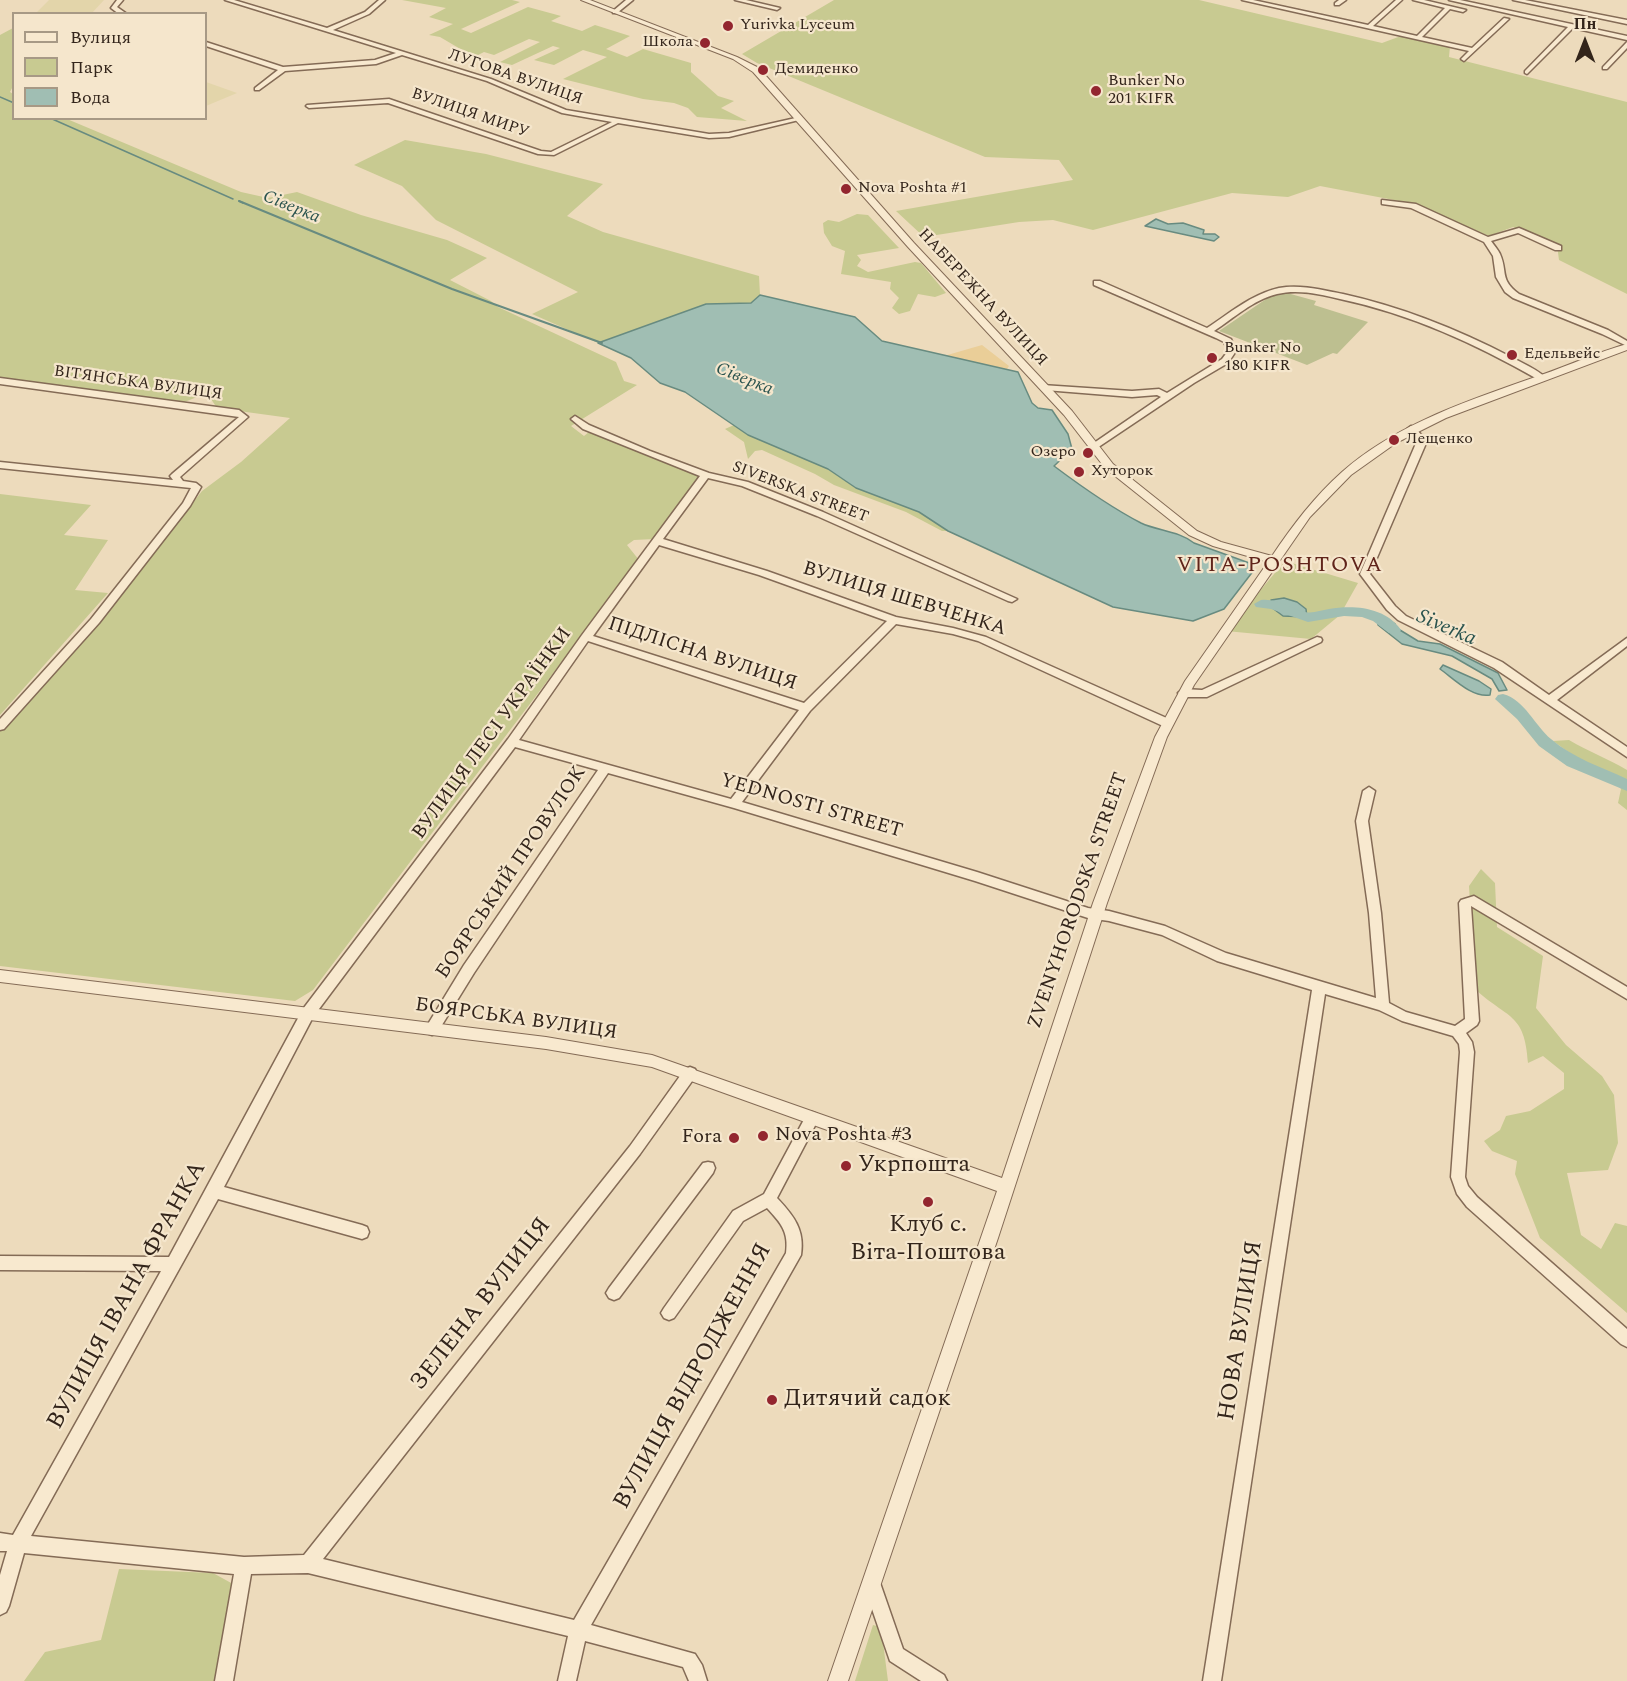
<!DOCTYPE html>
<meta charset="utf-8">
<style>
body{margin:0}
#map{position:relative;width:1627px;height:1681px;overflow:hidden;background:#eddbbc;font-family:Spectral,serif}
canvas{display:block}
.legend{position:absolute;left:12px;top:12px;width:195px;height:108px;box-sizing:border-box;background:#f5e6cc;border:2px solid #a79985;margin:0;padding:8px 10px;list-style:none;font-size:18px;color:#33251b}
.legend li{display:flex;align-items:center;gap:12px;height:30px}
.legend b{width:30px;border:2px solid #a79985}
.north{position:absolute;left:1555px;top:12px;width:60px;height:60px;-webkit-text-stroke:4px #f5e6cc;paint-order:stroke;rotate:0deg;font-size:16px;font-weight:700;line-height:24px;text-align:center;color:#33251b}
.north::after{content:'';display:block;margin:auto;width:21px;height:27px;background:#33251b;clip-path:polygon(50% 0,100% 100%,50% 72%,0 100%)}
</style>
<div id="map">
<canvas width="1627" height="1681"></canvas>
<ul class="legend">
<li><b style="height:8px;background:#f8e9cf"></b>Вулиця</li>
<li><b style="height:16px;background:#c8ca91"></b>Парк</li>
<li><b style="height:16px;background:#a0beb3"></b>Вода</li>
</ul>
<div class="north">Пн</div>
</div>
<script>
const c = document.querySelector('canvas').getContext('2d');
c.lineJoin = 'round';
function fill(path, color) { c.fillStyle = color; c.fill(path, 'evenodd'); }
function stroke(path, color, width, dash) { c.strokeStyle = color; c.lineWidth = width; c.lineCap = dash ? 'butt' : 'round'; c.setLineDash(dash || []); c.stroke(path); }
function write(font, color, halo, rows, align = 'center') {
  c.font = font + ' Spectral,serif'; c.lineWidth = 4.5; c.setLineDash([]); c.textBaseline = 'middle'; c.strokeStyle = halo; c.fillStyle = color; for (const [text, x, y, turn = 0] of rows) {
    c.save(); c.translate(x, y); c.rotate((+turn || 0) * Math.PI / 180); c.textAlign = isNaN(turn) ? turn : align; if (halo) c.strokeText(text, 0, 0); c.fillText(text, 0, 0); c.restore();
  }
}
fill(new Path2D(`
 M 49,0 L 104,0 L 92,13 L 36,13 Z
 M 206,82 L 237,93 L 206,106 Z`), '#e3d5aa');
fill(new Path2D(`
 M 402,0 L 512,0 L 520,2 L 461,29 L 471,33 L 528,7 L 561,16 L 551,21 L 582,31 L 595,25 L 630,36 L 606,49 L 627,57 L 643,49 L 691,63 L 691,72 L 718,96 L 734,101 L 721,108 L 747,121 L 697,117 L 688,108 L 674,103 L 643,99 L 563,79 L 607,57 L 583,50 L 554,65 L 534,60 L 560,48 L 553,46 L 512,65 L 500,62 L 540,42 L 529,39 L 494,55 L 484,52 L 474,57 L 440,37 L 429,35 L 453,24 L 429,17 L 446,8 Z
 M 834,0 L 1199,0 L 1382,43 L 1401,36 L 1450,46 L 1449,57 L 1627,102 L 1627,294 L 1559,260 L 1557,245 L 1513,227 L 1489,236 L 1415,204 L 1320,186 L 1288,197 L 1232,193 L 1093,230 L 1053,220 L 1019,222 L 924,237 L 896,211 L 1073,180 L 1059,160 L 985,157 L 757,63 L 742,54 Z
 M 13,28 L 13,86 L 10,92 L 13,94 L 14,118 L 67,119 L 241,192 L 268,198 L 297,192 L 361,215 L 447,240 L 487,258 L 450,280 L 491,301 L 498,307 L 616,362 L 624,381 L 637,385 L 571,426 L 584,436 L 589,432 L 696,471 L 703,480 L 655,539 L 634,540 L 627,545 L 639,560 L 313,990 L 295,1001 L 0,966 L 0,724 L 132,581 L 202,491 L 241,462 L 290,418 L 217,408 L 207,393 L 182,403 L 0,380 L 0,35 Z
 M 405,140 L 486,154 L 603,184 L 567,216 L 603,232 L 759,276 L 760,295 L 751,303 L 706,304 L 598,343 L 532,314 L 578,292 L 436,220 L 402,186 L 354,165 Z
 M 857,214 L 868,215 L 899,248 L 857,255 L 861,260 L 857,266 L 868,272 L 915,262 L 921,263 L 946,293 L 935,297 L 918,294 L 910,311 L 899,314 L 892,308 L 899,298 L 890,289 L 891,282 L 841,274 L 845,251 L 832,246 L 824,233 L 823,223 L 828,220 L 839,222 Z
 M 734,425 L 748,435 L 828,469 L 856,488 L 919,512 L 948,531 L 942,531 L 906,512 L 834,485 L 815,474 L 762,450 L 755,451 L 748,459 L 744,442 L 725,429 Z
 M 0,494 L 91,505 L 64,535 L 108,540 L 75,590 L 108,593 L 0,715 Z
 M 1285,561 L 1358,583 L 1340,615 L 1311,639 L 1226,631 Z
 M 1569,740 C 1589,752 1607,758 1627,770 L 1627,810 L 1618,803 L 1621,789 L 1611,774 L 1581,761 L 1553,741 Z
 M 1481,869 L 1495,883 L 1497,927 L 1543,956 L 1536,1008 L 1566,1045 L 1602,1076 L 1614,1095 L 1618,1143 L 1608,1170 L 1567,1173 L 1581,1235 L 1601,1249 L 1615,1223 L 1627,1226 L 1627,1313 L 1540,1238 L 1515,1174 L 1517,1161 L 1492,1151 L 1484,1141 L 1500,1130 L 1506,1116 L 1530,1111 L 1564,1089 L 1564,1073 L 1543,1056 L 1528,1063 C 1525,1012 1507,1019 1475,989 L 1469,886 Z
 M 119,1569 L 213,1573 L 233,1584 L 217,1681 L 24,1681 L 45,1652 L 101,1640 Z
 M 873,1625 L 881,1627 L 888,1681 L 855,1681 Z`), '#c8ca91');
fill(new Path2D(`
 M 982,345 L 1009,366 L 1007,369 L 944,356 Z`), '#eace98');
fill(new Path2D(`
 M 1287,293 L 1316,301 L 1314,305 L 1368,322 L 1337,354 L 1333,353 L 1307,365 L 1219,331 L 1272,295 Z`), '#bdbf90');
const water = new Path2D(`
 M 1156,219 L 1168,224 L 1183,223 L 1204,230 L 1203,234 L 1215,234 L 1219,237 L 1214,241 L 1145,226 Z
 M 760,295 L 855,317 L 882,341 L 1018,372 L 1032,403 L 1038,408 L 1052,410 L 1068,434 L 1072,449 L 1054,466 C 1082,487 1110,507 1141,523 C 1158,531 1179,531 1194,543 L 1252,564 L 1254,570 L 1224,609 L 1193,621 L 1113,607 L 948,531 L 919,512 L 856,488 L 828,469 L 748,435 L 685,392 L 660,383 L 631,358 L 598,343 L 706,304 L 751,303 Z
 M 1284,598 L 1297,602 L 1306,609 L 1307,617 L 1283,616 L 1271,607 L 1271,600 Z
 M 1381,615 L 1395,624 L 1395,627 L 1418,641 L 1440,644 L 1498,673 L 1507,690 L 1499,691 L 1492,679 L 1452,656 L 1402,644 L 1378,625 L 1377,616 Z
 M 1443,665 L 1479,681 L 1491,689 L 1490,695 C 1472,698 1454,679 1440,669 Z`);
fill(water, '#a0beb3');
stroke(water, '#688b80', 1.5);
stroke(new Path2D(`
 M 0,97 L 14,103
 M 50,118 L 233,199
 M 239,201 L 243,203`), '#688b80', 1.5);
stroke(new Path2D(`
 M 239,201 L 452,289 L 602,343`), '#688b80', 2);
fill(new Path2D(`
 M 1261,600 C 1278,598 1290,609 1305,612 C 1313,614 1321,610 1329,609 C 1354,605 1385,607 1401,630 L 1399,633 L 1389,633 L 1373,621 L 1362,617 L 1344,616 L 1308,622 L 1271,609 L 1256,607 L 1254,604 Z
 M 1503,694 C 1525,700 1535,726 1551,739 C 1573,758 1601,767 1627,779 L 1627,791 L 1567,766 L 1539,746 L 1517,719 L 1495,699 L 1498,695 Z`), '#a0beb3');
const minor = new Path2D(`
 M 117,0 L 123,0 L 117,7 L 127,14 L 119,14 L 111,8 Z
 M 225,0 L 234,0 L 327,28 L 365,12 L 379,0 L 385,0 L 369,14 L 333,30 L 491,79 L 566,110 L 709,134 L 729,133 L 800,117 L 803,119 L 729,137 L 709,138 L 618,123 L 554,155 L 538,154 L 388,103 L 309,108 L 306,106 L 307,105 L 389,99 L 541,151 L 551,152 L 612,122 L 562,113 L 487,81 L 402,55 L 376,64 L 285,71 L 259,90 L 255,90 L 255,88 L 278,70 L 206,46 L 206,42 L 283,67 L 375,60 L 396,53 Z
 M 626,0 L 633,0 L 617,13 L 613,13 L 613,11 Z
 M 735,0 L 746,0 L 780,8 L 777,10 Z
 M 1242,0 L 1253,0 L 1368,25 L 1396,0 L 1402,0 L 1373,26 L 1417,36 L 1445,8 L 1413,0 L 1424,0 L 1466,10 L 1463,12 L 1450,9 L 1422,37 L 1472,48 L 1504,18 L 1509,19 L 1464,61 L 1461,59 L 1469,51 Z
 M 1339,0 L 1346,0 L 1339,5 L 1335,5 L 1335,3 Z
 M 1449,0 L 1460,0 L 1627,36 L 1627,40 L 1573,28 L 1527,74 L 1525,73 L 1525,71 L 1568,27 Z
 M 1513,0 L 1525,0 L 1627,20 L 1627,24 Z
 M 1627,42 L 1627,48 L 1607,69 L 1603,69 L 1603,67 Z
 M 1382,200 L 1416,204 L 1488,237 L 1519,228 L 1561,246 L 1561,250 L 1555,250 L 1518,233 L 1491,241 C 1494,245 1498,250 1500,254 C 1508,272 1499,279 1519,294 L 1608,330 L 1627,341 L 1627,346 L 1602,334 L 1513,298 L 1505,292 L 1496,277 L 1493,256 L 1484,242 L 1411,208 L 1382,204 Z
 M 1094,281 L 1100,281 L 1207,328 C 1230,313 1252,294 1279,288 C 1300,284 1323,290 1343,294 C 1402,307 1457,329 1511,357 C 1522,363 1537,369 1546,378 L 1539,380 C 1476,344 1411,314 1340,299 C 1320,294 1297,289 1277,294 C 1253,300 1234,318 1214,331 L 1231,339 L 1236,351 L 1228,363 L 1194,383 L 1094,450 L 1089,447 L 1091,445 L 1161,397 L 1157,395 L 1132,397 L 1045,390 L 1042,389 L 1042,385 L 1132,391 L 1159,389 L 1167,393 L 1222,359 L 1228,351 L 1224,342 L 1216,338 L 1094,285 Z
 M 0,378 L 239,410 L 248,417 L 180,477 L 183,481 L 196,483 L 201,487 L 190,506 L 99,623 L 4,729 L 0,730 L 0,719 L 91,619 L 183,503 L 191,488 L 0,468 L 0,462 L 173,480 L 170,476 L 172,474 L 239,417 L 0,384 Z
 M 575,416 L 589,425 L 650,451 L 709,473 L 748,482 L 823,512 L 1017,599 L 1012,602 L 1008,601 L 817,516 L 742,486 L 708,478 L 663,539 L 767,571 L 896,617 L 953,628 L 986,637 L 1171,720 L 1173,723 L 1167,727 L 1163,726 L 978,641 L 953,634 L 896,624 L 810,711 L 742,802 L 977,872 L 1088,908 L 1109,911 L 1165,926 L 1226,953 L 1376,998 L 1369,913 L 1356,821 L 1363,791 L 1369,787 L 1375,791 L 1368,821 L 1381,913 L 1389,1003 L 1406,1012 L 1455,1026 L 1465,1019 L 1459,903 L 1461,900 L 1474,896 L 1627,987 L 1627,999 L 1471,906 L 1479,1021 L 1477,1025 L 1466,1033 L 1472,1042 L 1474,1052 L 1465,1177 L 1468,1186 L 1477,1197 L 1627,1329 L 1627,1347 L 1621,1344 L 1467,1207 L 1457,1194 L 1451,1177 L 1460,1052 L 1459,1044 L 1453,1036 L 1402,1021 L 1379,1010 L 1325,994 L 1221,1681 L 1203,1681 L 1312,990 L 1217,961 L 1162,935 L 1109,921 L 1088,918 L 975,881 L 734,808 L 608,773 L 474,973 L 437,1033 L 432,1035 L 427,1033 L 425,1029 L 464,965 L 598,770 L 515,747 L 313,1017 L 224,1187 L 362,1225 L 367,1227 L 369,1232 L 367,1237 L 362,1239 L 218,1199 L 31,1536 L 244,1557 L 304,1555 L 630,1146 L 685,1069 L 690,1067 L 695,1069 L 697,1073 L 695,1077 L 640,1154 L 323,1559 L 574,1620 L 786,1253 C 789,1232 781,1223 767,1208 L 743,1221 L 674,1318 L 669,1320 L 664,1318 L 661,1313 L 664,1308 L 733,1211 L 764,1194 L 807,1114 L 812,1112 L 817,1114 L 819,1118 L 777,1198 C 794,1216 805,1230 801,1255 L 591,1625 L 695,1654 L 702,1665 L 707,1681 L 689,1681 L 683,1667 L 585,1641 L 576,1681 L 558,1681 L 568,1636 L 308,1573 L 251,1574 L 233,1681 L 215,1681 L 234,1574 L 24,1553 L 9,1606 L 6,1612 L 0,1615 L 0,1575 L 7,1551 L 0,1551 L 0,1533 L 13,1535 L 161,1271 L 0,1270 L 0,1256 L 169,1257 L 303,1009 L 508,739 L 582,635 L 700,476 L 583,429 L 571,419 ZM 659,545 L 759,575 L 887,621 L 804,703 L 593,636 ZM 588,641 L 799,710 L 731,799 L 519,740 Z
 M 1411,426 L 1414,427 L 1427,441 L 1370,574 L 1395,606 L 1406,616 L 1502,662 L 1549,695 L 1627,638 L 1627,646 L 1557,700 L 1627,747 L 1627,757 L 1494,668 L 1398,620 L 1387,610 L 1360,574 L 1417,441 L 1407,429 Z
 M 1317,637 L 1321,638 L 1322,640 L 1321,642 L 1207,697 L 1183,697 L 1178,693 L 1183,689 L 1202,690 Z
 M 708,1162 L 713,1163 L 715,1168 L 713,1173 L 619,1298 L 614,1300 L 609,1298 L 606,1293 L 609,1288 L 703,1163 Z
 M 872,1574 L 878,1577 L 903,1649 L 944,1675 L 947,1681 L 921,1681 L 890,1661 L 863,1583 L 866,1577 Z`);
const tertiary = new Path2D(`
 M 581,0 L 590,0 L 737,57 L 759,68 L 914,243 L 1072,411 L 1113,464 L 1197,531 L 1221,542 L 1272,556 C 1293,525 1314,497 1342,472 C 1397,423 1473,399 1541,375 C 1570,365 1598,352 1627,344 L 1627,350 L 1446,418 L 1396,443 L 1351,475 L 1310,517 L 1194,685 L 1167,737 L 1107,903 L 998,1238 L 848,1681 L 828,1681 L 997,1191 L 652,1067 L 546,1049 L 0,982 L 0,970 L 546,1037 L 652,1055 L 1002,1178 L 1093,903 L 1155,737 L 1185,681 L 1268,562 L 1213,546 L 1189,535 L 1105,468 L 1064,415 L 908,247 L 753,72 L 733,59 Z`);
stroke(minor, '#846b56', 3);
stroke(tertiary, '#846b56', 2);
fill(minor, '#f8e9cf');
fill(tertiary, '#f8e9cf');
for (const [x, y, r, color] of [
 [728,26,6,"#93262f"],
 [705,43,6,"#93262f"],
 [763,70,6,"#93262f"],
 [1096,91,6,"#93262f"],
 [846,189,6,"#93262f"],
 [1512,355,6,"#93262f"],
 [1212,358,6,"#93262f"],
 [1394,440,6,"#93262f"],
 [1088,453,6,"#93262f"],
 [1079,472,6,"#93262f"],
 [763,1136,6,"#93262f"],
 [734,1138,6,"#93262f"],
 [846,1166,6,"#93262f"],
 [928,1202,6,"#93262f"],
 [772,1400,6,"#93262f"]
]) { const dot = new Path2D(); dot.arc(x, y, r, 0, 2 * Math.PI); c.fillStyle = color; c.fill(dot); stroke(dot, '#f5e6cc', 2); }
write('16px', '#33251b', '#f5e6cc', [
 ["Yurivka Lyceum",740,26],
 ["Школа",693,43,"right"],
 ["Демиденко",775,70],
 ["Bunker No",1108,82],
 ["201 KIFR",1108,100],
 ["Nova Poshta #1",858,189],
 ["Bunker No",1224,349],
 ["180 KIFR",1224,367],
 ["Едельвейс",1524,355],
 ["Лещенко",1406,440],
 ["Озеро",1076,453,"right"],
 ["Хуторок",1091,472]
], 'left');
write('16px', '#33251b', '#f5e6cc', [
 ["ЛУГОВА ВУЛИЦЯ",515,78,19],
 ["ВУЛИЦЯ МИРУ",470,114,19],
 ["НАБЕРЕЖНА ВУЛИЦЯ",982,298,47],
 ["ВІТЯНСЬКА ВУЛИЦЯ",138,384,8],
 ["SIVERSKA STREET",800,493,21]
]);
write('italic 18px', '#2a534e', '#f5e6cc', [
 ["Сіверка",291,208,22],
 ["Сіверка",744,380,22]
]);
write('20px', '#33251b', '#f5e6cc', [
 ["ВУЛИЦЯ ШЕВЧЕНКА",904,600,17],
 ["ПІДЛІСНА ВУЛИЦЯ",702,655,18],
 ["ВУЛИЦЯ ЛЕСІ УКРАЇНКИ",493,734,-54],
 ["YEDNOSTI STREET",811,807,16],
 ["БОЯРСЬКИЙ ПРОВУЛОК",512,873,-56],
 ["ZVENYHORODSKA STREET",1079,901,-71],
 ["БОЯРСЬКА ВУЛИЦЯ",516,1020,8]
]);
write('20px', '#33251b', '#f5e6cc', [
 ["Nova Poshta #3",775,1136],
 ["Fora",722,1138,"right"]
], 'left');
write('italic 21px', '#2a534e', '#f5e6cc', [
 ["Siverka",1446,629,23]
]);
c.letterSpacing = '1.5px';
write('22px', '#60241a', '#f5e6cc', [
 ["VITA-POSHTOVA",1280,567]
]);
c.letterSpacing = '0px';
write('24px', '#33251b', '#f5e6cc', [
 ["Укрпошта",858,1166],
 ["Клуб с.",928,1226,"center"],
 ["Віта-Поштова",928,1254,"center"],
 ["Дитячий садок",784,1400]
], 'left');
write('24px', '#33251b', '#f5e6cc', [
 ["ВУЛИЦЯ ІВАНА ФРАНКА",128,1296,-61],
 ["ЗЕЛЕНА ВУЛИЦЯ",482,1305,-52],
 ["НОВА ВУЛИЦЯ",1242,1331,-81],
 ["ВУЛИЦЯ ВІДРОДЖЕННЯ",694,1377,-61]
]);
</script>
